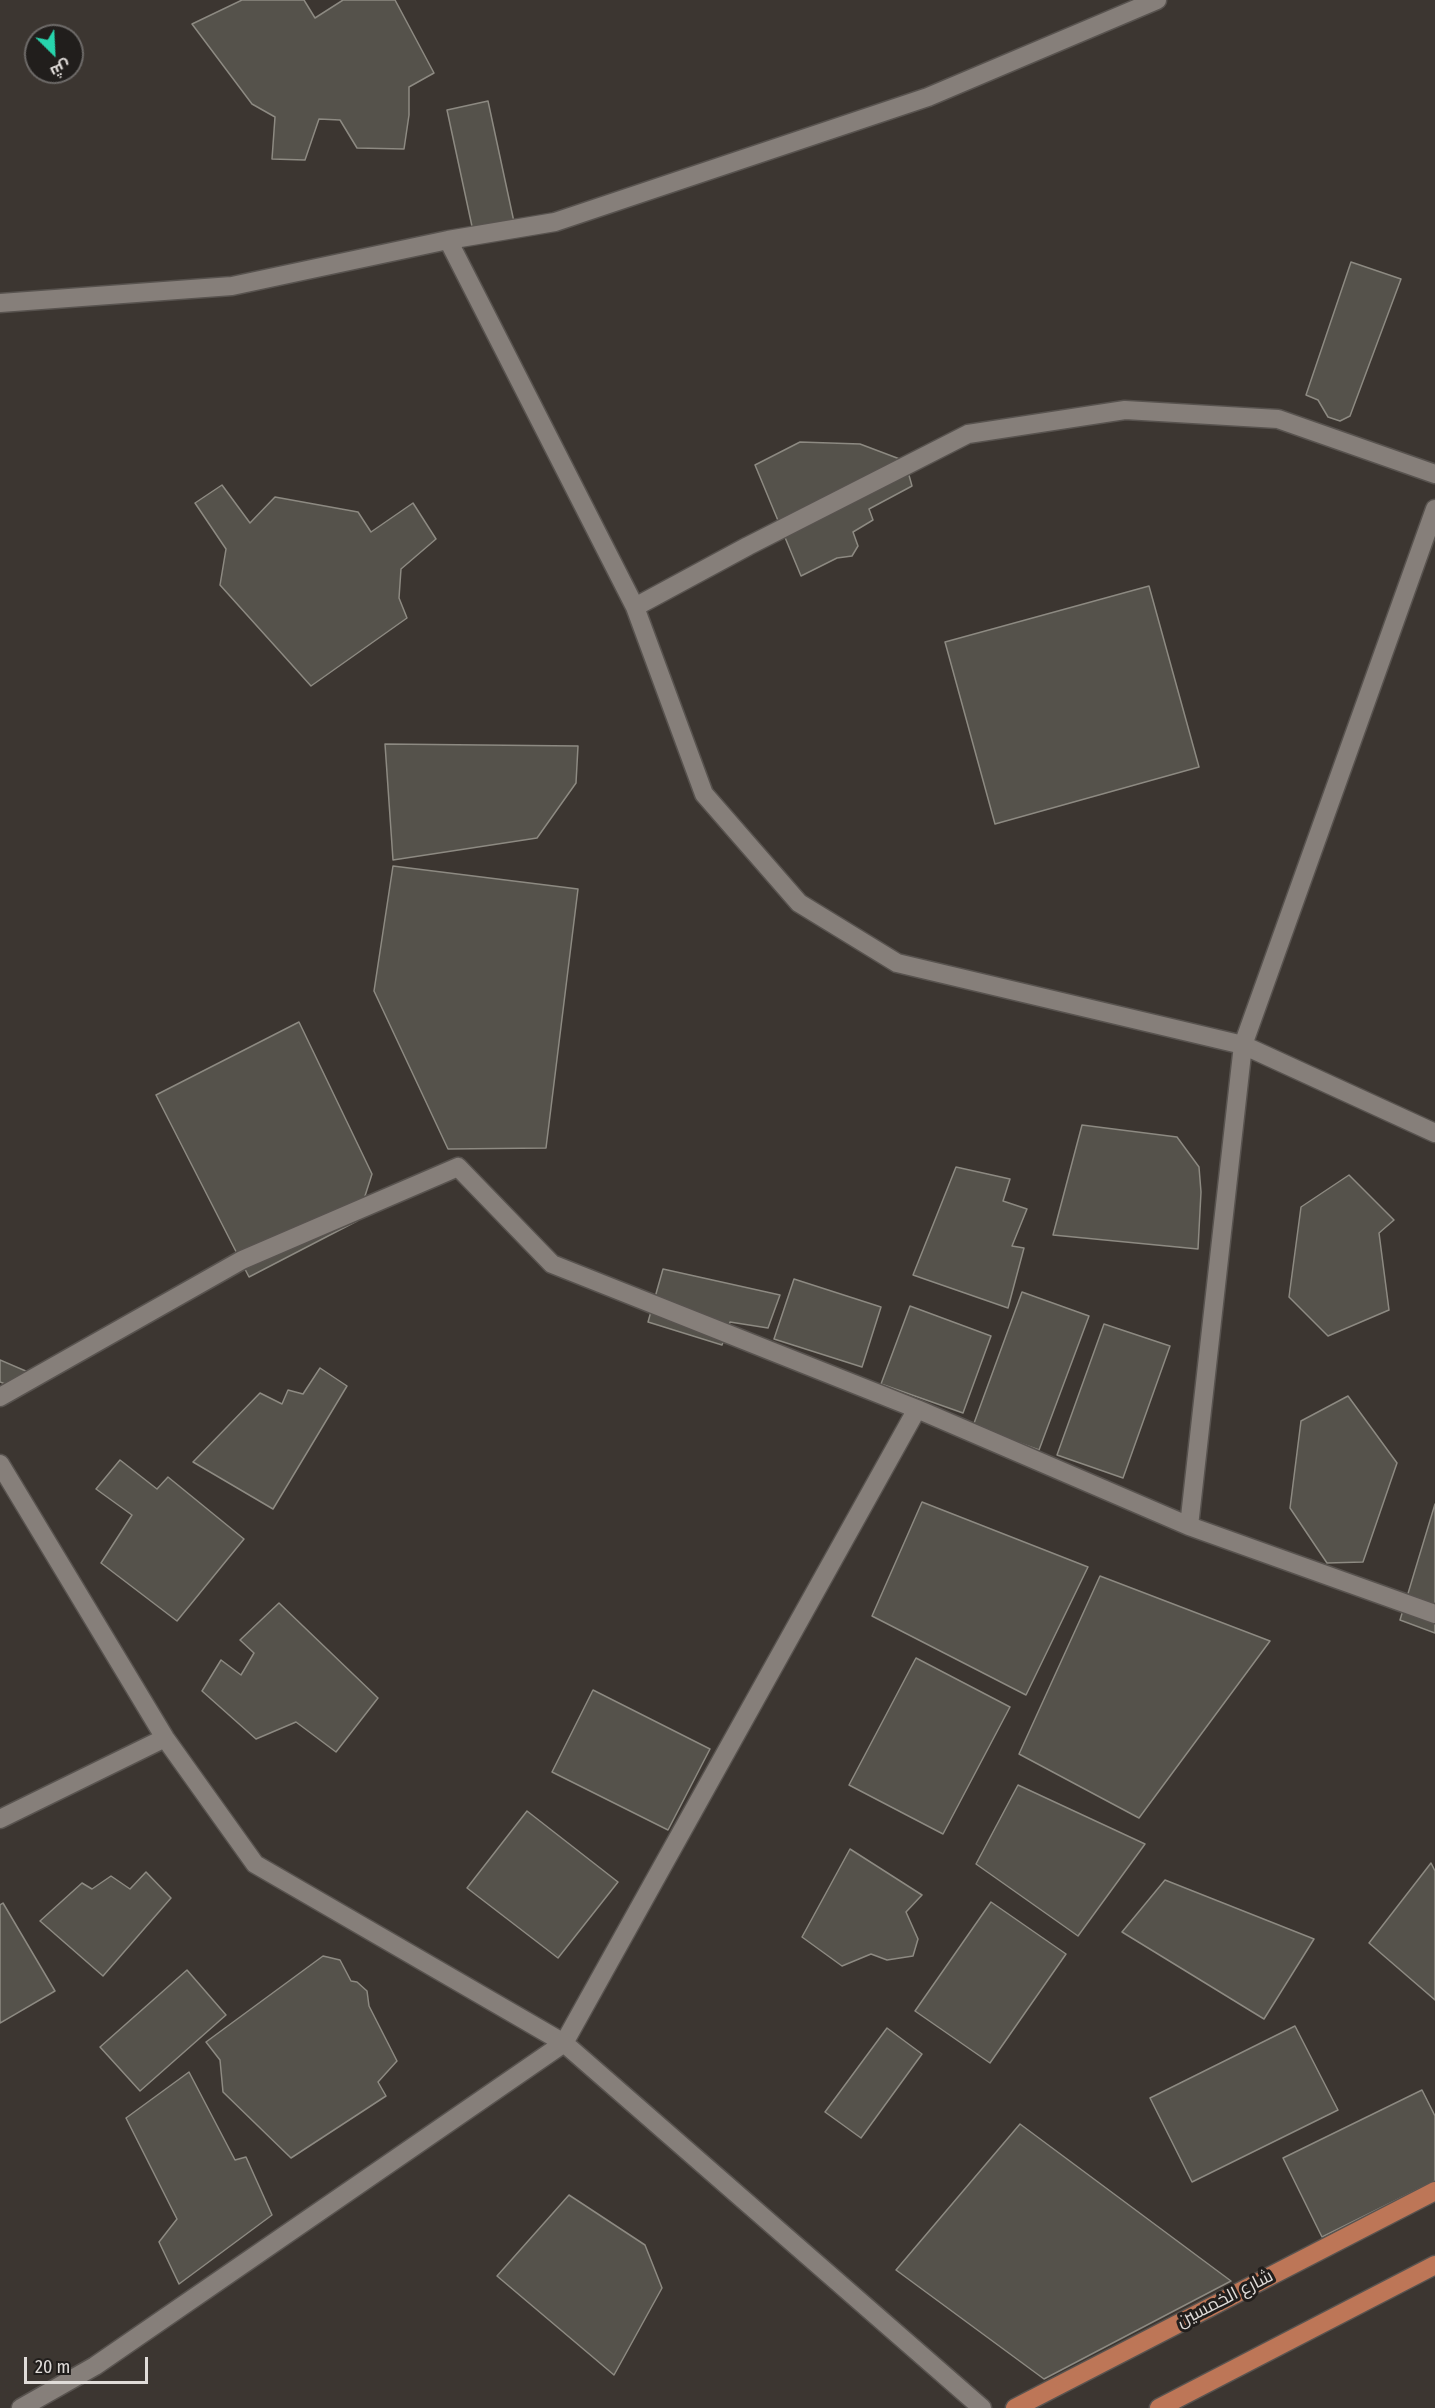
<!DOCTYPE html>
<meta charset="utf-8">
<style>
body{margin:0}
#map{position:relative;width:1435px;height:2408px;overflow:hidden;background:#3c3631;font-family:"Fira Sans Condensed",Cairo,sans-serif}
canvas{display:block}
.north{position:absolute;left:24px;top:24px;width:60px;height:60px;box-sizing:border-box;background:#211e1c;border:2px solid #6d6a68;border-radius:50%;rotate:156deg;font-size:16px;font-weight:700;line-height:24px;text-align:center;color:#e0dcd9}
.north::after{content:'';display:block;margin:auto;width:21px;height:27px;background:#27d5ad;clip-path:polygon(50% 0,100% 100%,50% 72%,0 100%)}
.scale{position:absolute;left:24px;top:2357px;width:124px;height:27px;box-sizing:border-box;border:3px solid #e0dcd9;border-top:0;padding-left:8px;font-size:18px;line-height:21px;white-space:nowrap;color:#e0dcd9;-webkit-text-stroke:4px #211e1c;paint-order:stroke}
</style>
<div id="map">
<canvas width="1435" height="2408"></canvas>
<div class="north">ش</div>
<div class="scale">20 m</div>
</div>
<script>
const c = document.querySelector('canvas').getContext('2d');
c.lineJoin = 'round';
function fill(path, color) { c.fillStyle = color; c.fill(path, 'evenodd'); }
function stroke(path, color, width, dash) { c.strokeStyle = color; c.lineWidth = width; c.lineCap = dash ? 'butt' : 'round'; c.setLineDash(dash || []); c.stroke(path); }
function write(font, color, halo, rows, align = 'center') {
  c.font = font + ' "Fira Sans Condensed",Cairo,sans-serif'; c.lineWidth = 6; c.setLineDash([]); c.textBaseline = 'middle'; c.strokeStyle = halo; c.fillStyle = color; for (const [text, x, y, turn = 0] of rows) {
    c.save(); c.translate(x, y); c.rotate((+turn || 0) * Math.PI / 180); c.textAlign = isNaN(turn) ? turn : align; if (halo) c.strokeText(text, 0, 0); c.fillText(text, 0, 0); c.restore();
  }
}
const building = new Path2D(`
 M 242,0 L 304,0 L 315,18 L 343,0 L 395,0 L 434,73 L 409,87 L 409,115 L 404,149 L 357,148 L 340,120 L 319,119 L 305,160 L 272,159 L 275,117 L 252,104 L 192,24 Z
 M 488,101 L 514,222 L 473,231 L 447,110 Z
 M 1351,262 L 1401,279 L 1350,416 L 1340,421 L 1328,417 L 1318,400 L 1306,395 Z
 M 800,442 L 860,444 L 905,461 L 912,486 L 869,509 L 873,520 L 853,532 L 858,546 L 852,556 L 837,558 L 801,576 L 755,465 Z
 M 222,485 L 250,523 L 275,497 L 358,512 L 371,532 L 413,503 L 436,539 L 401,569 L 399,598 L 407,618 L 311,686 L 220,585 L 226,549 L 195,503 Z
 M 1149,586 L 1199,767 L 995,824 L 945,642 Z
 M 385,744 L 578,746 L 576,783 L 537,838 L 393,860 Z
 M 393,866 L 578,889 L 546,1148 L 448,1149 L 374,991 Z
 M 299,1022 L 372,1174 L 357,1221 L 249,1277 L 156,1095 Z
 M 1082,1125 L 1177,1137 L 1199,1167 L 1201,1192 L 1198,1249 L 1053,1235 Z
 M 956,1167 L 1010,1179 L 1003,1201 L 1027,1209 L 1012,1246 L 1024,1248 L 1008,1308 L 913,1275 Z
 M 1349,1175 L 1394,1220 L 1379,1233 L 1389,1310 L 1328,1336 L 1289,1297 L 1301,1207 Z
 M 663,1269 L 780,1295 L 768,1328 L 730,1322 L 722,1345 L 648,1322 Z
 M 794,1279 L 881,1307 L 862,1367 L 774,1339 Z
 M 1022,1292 L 1089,1316 L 1039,1450 L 973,1426 Z
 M 910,1306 L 991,1336 L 963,1413 L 881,1384 Z
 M 1104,1324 L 1170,1346 L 1123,1478 L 1057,1455 Z
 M 0,1360 L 35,1375 L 23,1391 L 0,1382 Z
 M 320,1368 L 347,1386 L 273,1509 L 193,1462 L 260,1393 L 282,1404 L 288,1390 L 303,1394 Z
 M 1348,1396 L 1397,1463 L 1363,1562 L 1327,1563 L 1290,1508 L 1301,1421 Z
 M 120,1460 L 157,1489 L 168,1477 L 244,1539 L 177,1621 L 101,1563 L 132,1515 L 96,1489 Z
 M 922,1502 L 1088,1567 L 1026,1695 L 872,1616 Z
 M 1435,1504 L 1435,1633 L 1400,1620 Z
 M 1100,1576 L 1270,1641 L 1139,1818 L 1019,1754 Z
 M 279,1603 L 378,1698 L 336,1752 L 296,1722 L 256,1739 L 202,1691 L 221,1660 L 241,1675 L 254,1653 L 240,1640 Z
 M 916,1658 L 1010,1707 L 943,1834 L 849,1785 Z
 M 593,1690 L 710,1749 L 668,1830 L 552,1772 Z
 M 1018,1785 L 1145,1844 L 1078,1936 L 976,1864 Z
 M 527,1811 L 618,1882 L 558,1958 L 467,1888 Z
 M 850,1849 L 922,1895 L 906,1912 L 918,1939 L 913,1956 L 887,1960 L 871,1954 L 842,1966 L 802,1937 Z
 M 1431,1863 L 1435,1871 L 1435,2000 L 1369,1943 Z
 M 146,1872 L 171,1898 L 103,1976 L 40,1921 L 82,1883 L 92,1889 L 111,1876 L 130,1889 Z
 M 1165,1880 L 1314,1939 L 1264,2019 L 1122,1932 Z
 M 991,1902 L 1066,1954 L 990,2063 L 915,2011 Z
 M 3,1903 L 55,1991 L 0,2023 L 0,1905 Z
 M 323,1956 L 340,1960 L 351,1981 L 357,1982 L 367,1991 L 369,2006 L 397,2061 L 378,2082 L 386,2096 L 291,2158 L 223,2092 L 220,2060 L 206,2042 Z
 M 187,1970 L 226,2015 L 140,2091 L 100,2047 Z
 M 1295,2026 L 1338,2110 L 1192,2182 L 1150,2098 Z
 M 887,2028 L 922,2054 L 861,2138 L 825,2112 Z
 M 189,2072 L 235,2160 L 246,2157 L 272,2215 L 179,2284 L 159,2242 L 177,2219 L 126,2118 Z
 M 1422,2090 L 1435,2116 L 1435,2181 L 1322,2237 L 1283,2158 Z
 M 1020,2124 L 1231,2281 L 1044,2379 L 896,2270 Z
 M 569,2195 L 645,2245 L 662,2288 L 614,2375 L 497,2276 Z`);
fill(building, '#55524b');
stroke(building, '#8d8a82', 1.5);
const minor = new Path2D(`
 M 448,240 L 635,607 L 704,794 L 799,903 L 897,963 L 1243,1045 L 1435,1133
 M 0,303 L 232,286 L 448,240 L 555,222 L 928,97 L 1157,0
 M 635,607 L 748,546 L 968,434 L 1125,410 L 1278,419 L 1435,474
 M 0,1397 L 242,1260 L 458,1167 L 552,1264 L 917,1409 L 1189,1526 L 1435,1614
 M 0,1464 L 165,1738 L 255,1864 L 564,2043 L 982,2408
 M 1189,1526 L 1243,1045 L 1435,509
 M 0,1819 L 165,1738
 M 21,2408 L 95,2366 L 564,2043 L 917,1409`);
const major = new Path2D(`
 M 1015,2408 L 1435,2191
 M 1159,2408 L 1435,2265`);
stroke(minor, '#58534f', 21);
stroke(major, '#58534f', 21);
stroke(minor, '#867f7a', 18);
stroke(major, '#bd7657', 18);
write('18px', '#e0dcd9', '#211e1c', [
 ["شارع الخمسين",1225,2299,-27]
]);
</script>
